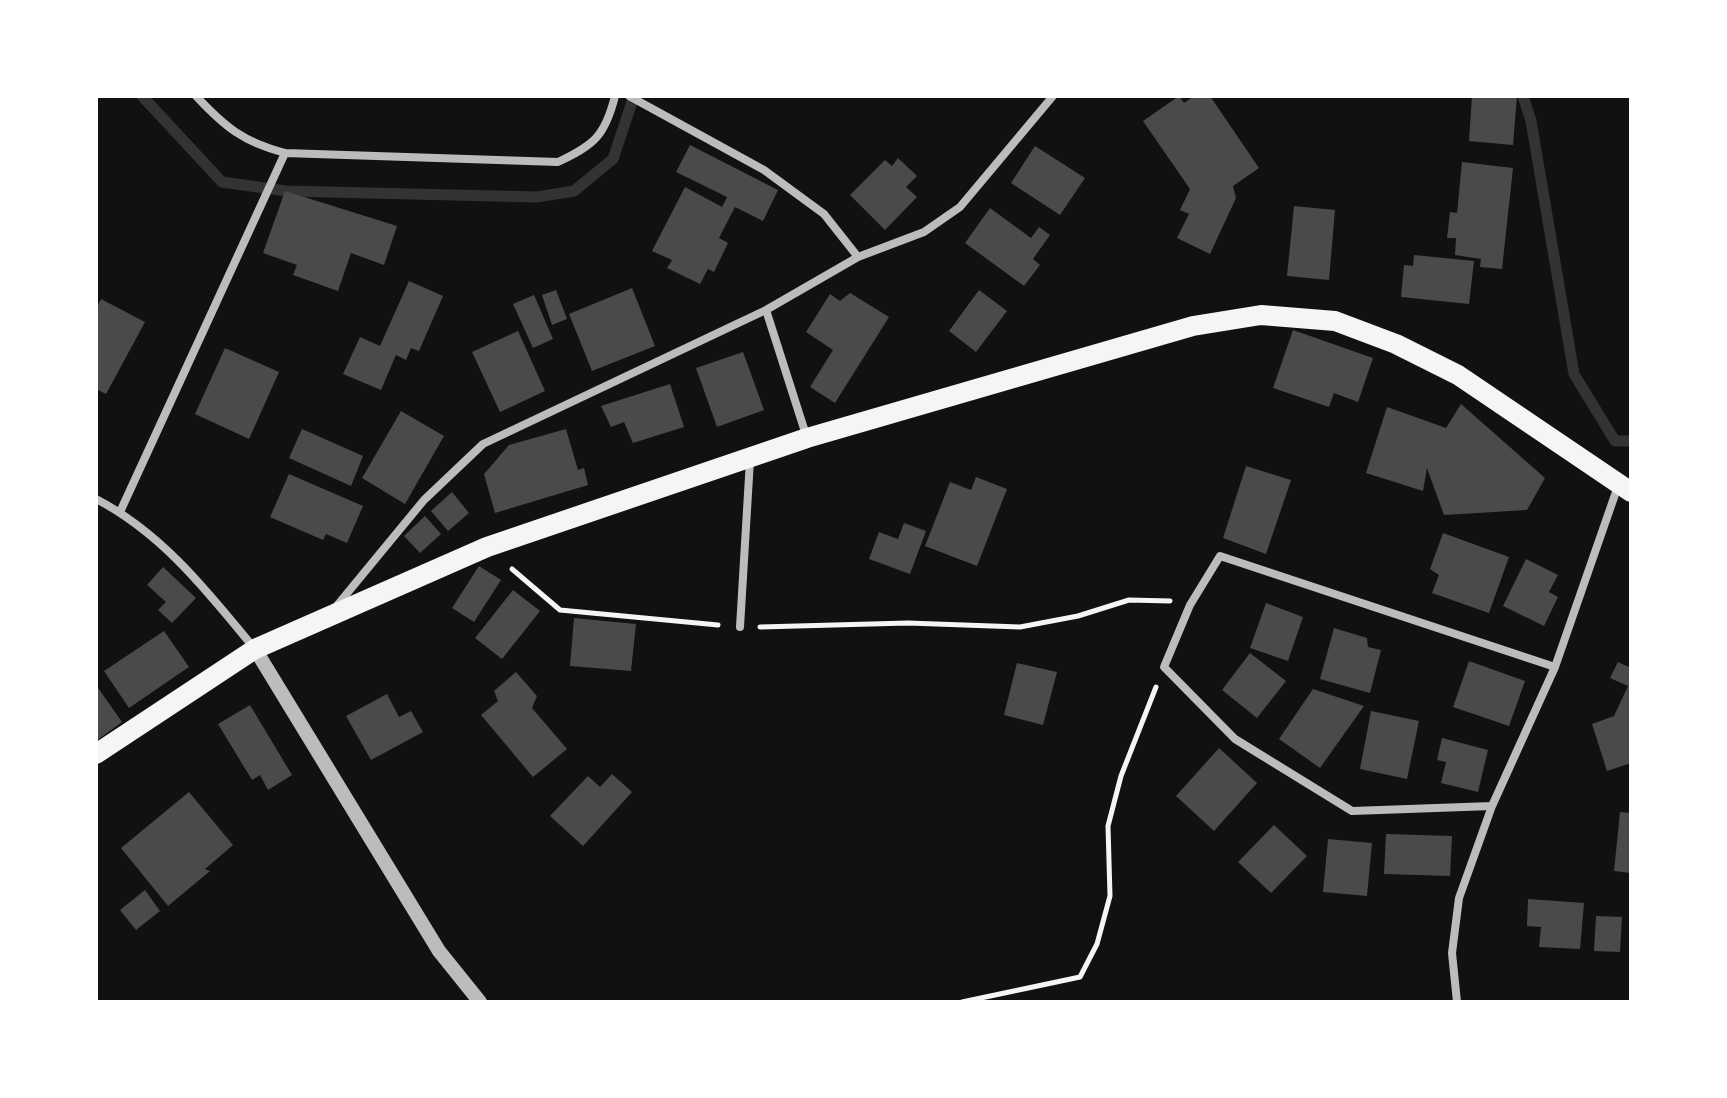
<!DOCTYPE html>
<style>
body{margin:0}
#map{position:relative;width:1727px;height:1098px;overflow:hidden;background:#111;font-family:"Open Sans",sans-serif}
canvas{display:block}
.frame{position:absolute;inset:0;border:98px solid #fff;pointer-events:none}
</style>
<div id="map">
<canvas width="1727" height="1098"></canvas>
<div class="frame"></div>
</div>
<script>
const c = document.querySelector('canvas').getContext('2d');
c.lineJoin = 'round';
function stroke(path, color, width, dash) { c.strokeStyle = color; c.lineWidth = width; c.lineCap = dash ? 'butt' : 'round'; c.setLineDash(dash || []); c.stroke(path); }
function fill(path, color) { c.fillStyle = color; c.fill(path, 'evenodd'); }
stroke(new Path2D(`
 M 142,96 L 222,182 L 286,191 L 537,197 L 574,191 L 613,159 L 634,96
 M 1523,96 L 1531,121 L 1574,374 L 1615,441 L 1631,441`), '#333', 11);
fill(new Path2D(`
 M 1179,96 L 1184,103 L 1194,96 L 1210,96 L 1259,168 L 1233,186 L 1236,198 L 1210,254 L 1177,238 L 1189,214 L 1180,210 L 1190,189 L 1143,121 Z
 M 1472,96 L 1517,96 L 1513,145 L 1469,141 Z
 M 690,145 L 778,190 L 763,221 L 735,207 L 719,238 L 728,243 L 714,272 L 708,269 L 700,284 L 667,268 L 672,260 L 652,251 L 685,187 L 722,207 L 727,197 L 676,172 Z
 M 1035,146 L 1085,178 L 1060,215 L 1011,183 Z
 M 898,158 L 917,176 L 906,187 L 917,197 L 885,230 L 850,195 L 885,160 L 892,166 Z
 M 1462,162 L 1513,168 L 1502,269 L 1480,267 L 1481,259 L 1455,255 L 1456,238 L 1447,238 L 1450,212 L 1457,213 Z
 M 285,191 L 397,226 L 384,265 L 351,253 L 338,291 L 293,275 L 297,265 L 263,253 Z
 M 1294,206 L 1335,210 L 1329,280 L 1287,276 Z
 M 990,208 L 1031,238 L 1039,227 L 1050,235 L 1033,259 L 1040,265 L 1024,286 L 965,243 Z
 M 1414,255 L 1474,261 L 1469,304 L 1401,297 L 1404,265 L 1413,266 Z
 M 409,281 L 443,296 L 419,351 L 411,348 L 406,360 L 396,355 L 381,390 L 343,374 L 360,337 L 380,346 Z
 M 632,288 L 655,346 L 592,371 L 569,314 Z
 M 556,290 L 567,319 L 552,325 L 542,295 Z
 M 979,290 L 1007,311 L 976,352 L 949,331 Z
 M 850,293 L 889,317 L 835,403 L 810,387 L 833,350 L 806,332 L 830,294 L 840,301 Z
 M 534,295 L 553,339 L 533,348 L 513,304 Z
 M 101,299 L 145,322 L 106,394 L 96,389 L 96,309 Z
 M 1293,330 L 1373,358 L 1358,402 L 1334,393 L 1329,407 L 1273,388 Z
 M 518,331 L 545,391 L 500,412 L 472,352 Z
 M 225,348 L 279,372 L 249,439 L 195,414 Z
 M 743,352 L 764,410 L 717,427 L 696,368 Z
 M 670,384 L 684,427 L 633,443 L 624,422 L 611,427 L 601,406 Z
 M 1461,404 L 1545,478 L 1527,510 L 1444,515 L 1427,468 L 1423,491 L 1366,473 L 1387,407 L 1446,428 Z
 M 401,411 L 444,436 L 405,504 L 362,478 Z
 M 302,429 L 363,456 L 351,486 L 289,458 Z
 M 566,429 L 578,470 L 584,468 L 588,485 L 495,513 L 484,474 L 509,445 Z
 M 1246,466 L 1291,480 L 1266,554 L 1223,538 Z
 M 289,474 L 363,506 L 347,543 L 326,534 L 323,540 L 270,517 Z
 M 976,477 L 1007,489 L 977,566 L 925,546 L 950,482 L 971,490 Z
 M 452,492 L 469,513 L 448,531 L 431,511 Z
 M 425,516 L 441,534 L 420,553 L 404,536 Z
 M 904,523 L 926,531 L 910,574 L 869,559 L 879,532 L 898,539 Z
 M 1443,533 L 1509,557 L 1489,613 L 1432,593 L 1439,575 L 1430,569 Z
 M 1526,559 L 1558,575 L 1549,592 L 1558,597 L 1544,626 L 1503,606 Z
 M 479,566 L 501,580 L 474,622 L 452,608 Z
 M 163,567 L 196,598 L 172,623 L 158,610 L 166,602 L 147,585 Z
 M 513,590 L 540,611 L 502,659 L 475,638 Z
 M 1266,603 L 1303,617 L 1288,661 L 1250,648 Z
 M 574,618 L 636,624 L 631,671 L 570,666 Z
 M 1334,628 L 1367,638 L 1368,647 L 1381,650 L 1370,693 L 1320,679 Z
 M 164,631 L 189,667 L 129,708 L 104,671 Z
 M 1250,653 L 1286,681 L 1257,718 L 1222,690 Z
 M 1469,661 L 1525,681 L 1509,726 L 1453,707 Z
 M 1618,662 L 1631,668 L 1631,763 L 1607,771 L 1592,724 L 1614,716 L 1628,686 L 1610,678 Z
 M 1017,663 L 1057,672 L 1043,725 L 1004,715 Z
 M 516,672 L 537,696 L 532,708 L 567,749 L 533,777 L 481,715 L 498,701 L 494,691 Z
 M 96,685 L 122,722 L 96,741 Z
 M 1313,689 L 1364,706 L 1320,768 L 1279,739 Z
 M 387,694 L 399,717 L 411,711 L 423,732 L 371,760 L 346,716 Z
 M 250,705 L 292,775 L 268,790 L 260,775 L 252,780 L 218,724 Z
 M 1371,711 L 1419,721 L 1407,779 L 1360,769 Z
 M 1442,738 L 1488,750 L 1478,792 L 1441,783 L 1446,762 L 1437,760 Z
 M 1219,748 L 1257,783 L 1214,831 L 1176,796 Z
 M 612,774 L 632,792 L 583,846 L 550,816 L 588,776 L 600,787 Z
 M 189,792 L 233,845 L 205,869 L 210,871 L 168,906 L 121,848 Z
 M 1620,812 L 1631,813 L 1631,873 L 1614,871 Z
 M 1274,825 L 1307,856 L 1271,893 L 1238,862 Z
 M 1386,834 L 1452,836 L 1450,876 L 1384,874 Z
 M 1328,839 L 1372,843 L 1367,896 L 1323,892 Z
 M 145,890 L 160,911 L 136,930 L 120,910 Z
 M 1528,899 L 1584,903 L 1580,949 L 1539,947 L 1541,927 L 1527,926 Z
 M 1596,916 L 1622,917 L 1620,952 L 1594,951 Z`), '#4a4a4a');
stroke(new Path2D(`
 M 512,569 L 560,610 L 718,625
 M 760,627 L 908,623 L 1020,627 L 1078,616 L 1129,600 L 1170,601
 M 962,1002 L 1080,977 L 1097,944 L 1110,896 L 1108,826 L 1121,776 L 1156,687`), '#f5f5f5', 5);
stroke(new Path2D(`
 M 196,96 C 225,127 243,142 285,153 L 558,162 C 594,145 605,136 615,96
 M 629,96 L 764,170 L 824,214 L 858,257
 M 807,438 L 766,310 L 858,257 L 924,232 L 960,207 L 1053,96
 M 96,499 C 162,533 208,592 254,648
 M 120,512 L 285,153
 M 335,608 L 424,500 L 483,444 L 766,310
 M 740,627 L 750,460
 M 1492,806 L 1352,811 L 1235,739 L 1164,667 L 1190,605 L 1220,556 L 1555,667
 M 1457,1002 L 1452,953 L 1459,898 L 1492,806 L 1555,667 L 1618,486`), '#bcbcbc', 8);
stroke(new Path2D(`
 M 255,649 L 439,951 L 480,1002`), '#bcbcbc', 14);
stroke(new Path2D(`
 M 96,754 L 255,649 L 487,547 L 807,438 L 1193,326 L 1261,315 L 1335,321 L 1396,344 L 1458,375 L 1631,492`), '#f5f5f5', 20);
</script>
